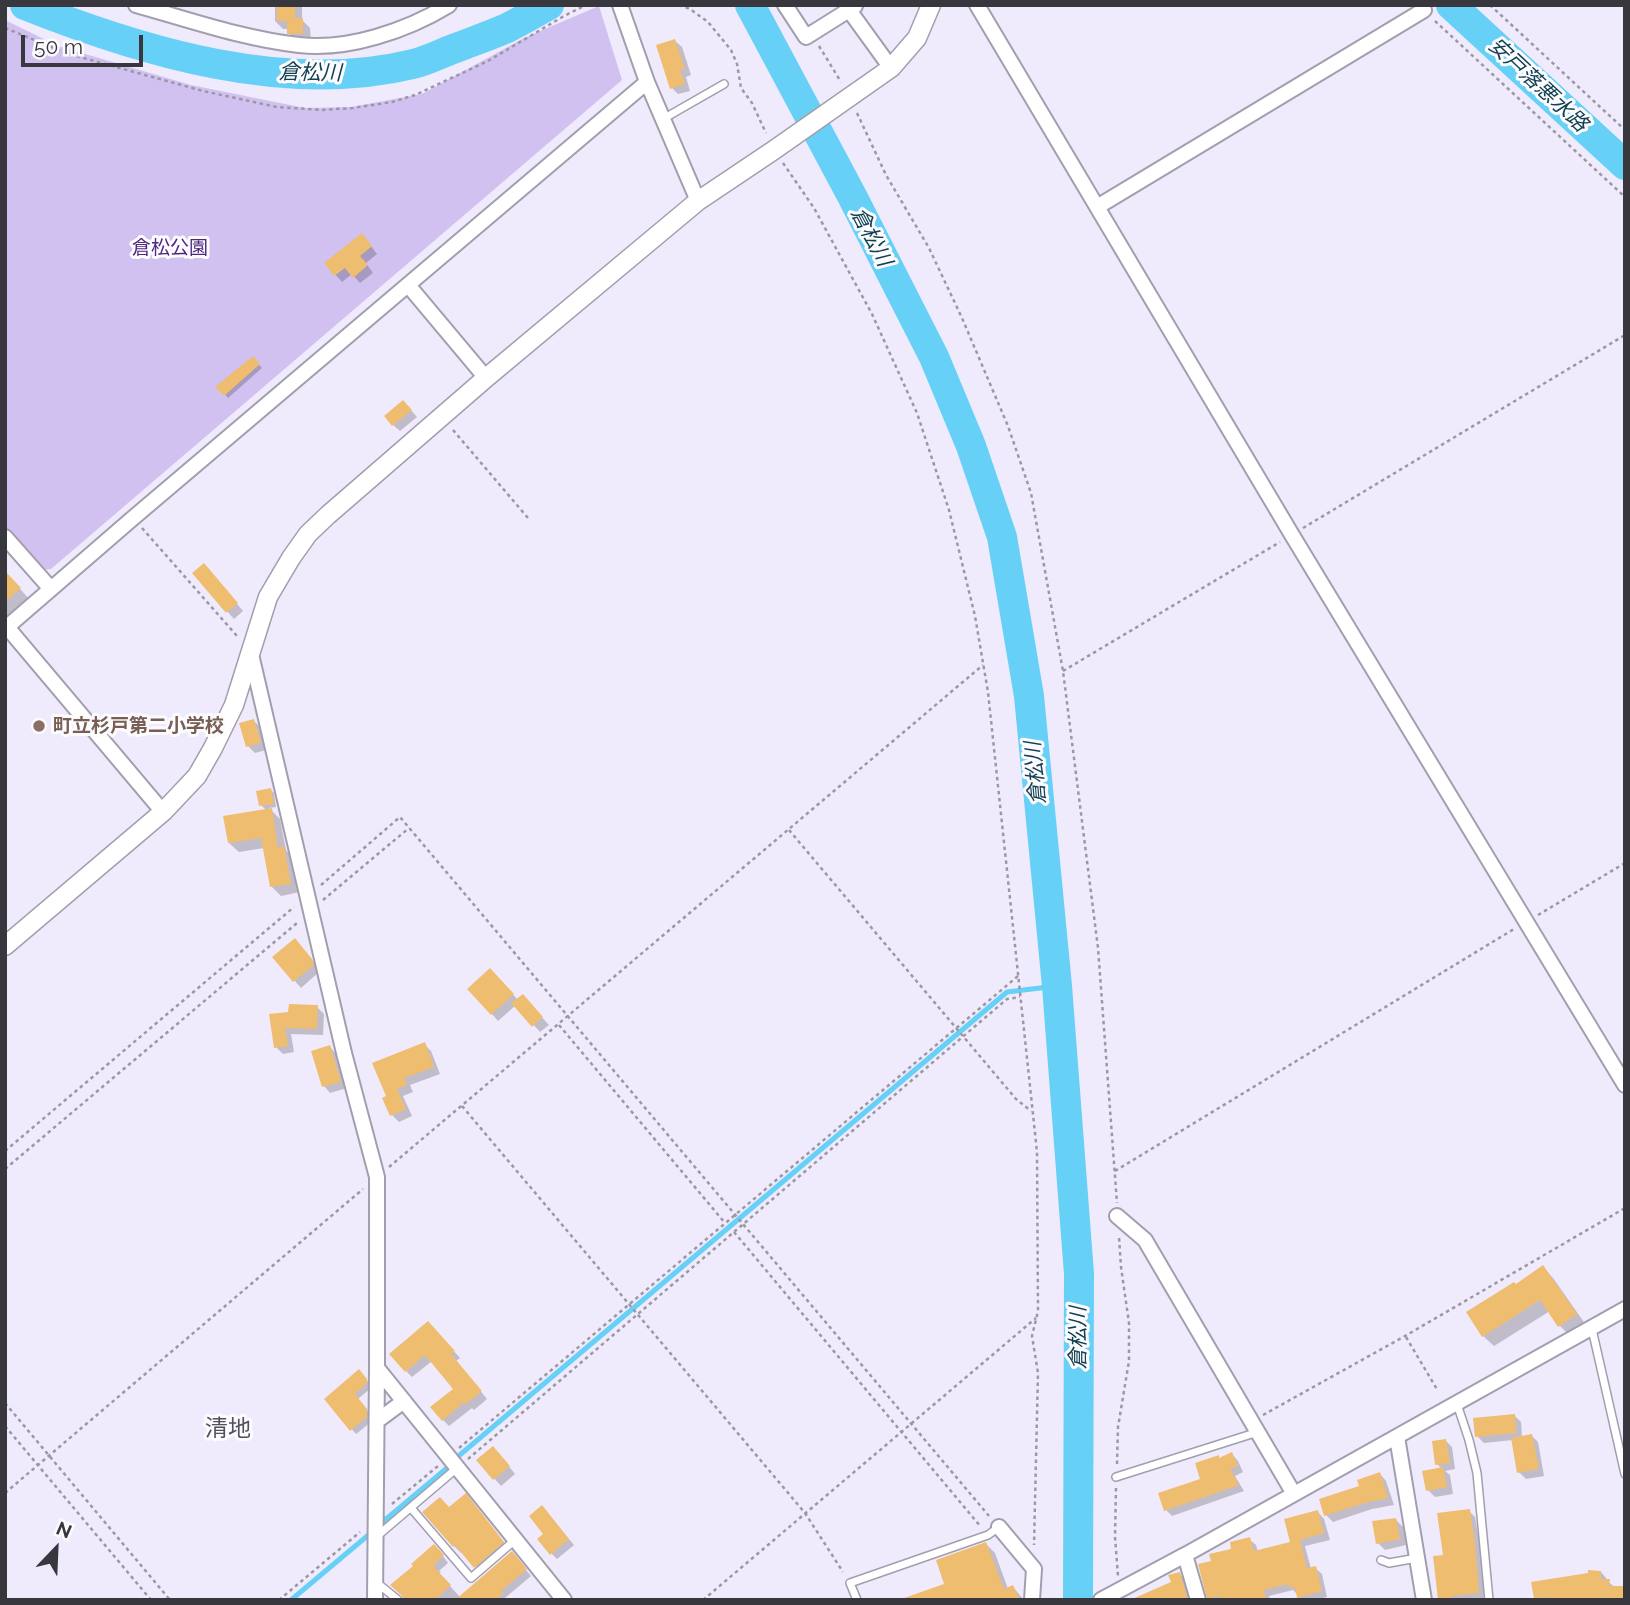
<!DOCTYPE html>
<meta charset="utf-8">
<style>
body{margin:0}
#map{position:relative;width:1630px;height:1605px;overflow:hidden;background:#f0ebfc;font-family:Raleway,sans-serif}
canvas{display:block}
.frame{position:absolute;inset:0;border:7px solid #38373d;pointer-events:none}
.north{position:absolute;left:21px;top:1514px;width:70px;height:70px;-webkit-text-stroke:5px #fcfbfe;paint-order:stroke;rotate:23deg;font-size:19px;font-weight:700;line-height:28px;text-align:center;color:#38373d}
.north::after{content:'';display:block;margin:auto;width:24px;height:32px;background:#38373d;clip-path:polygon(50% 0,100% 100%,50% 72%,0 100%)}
.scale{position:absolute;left:21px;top:35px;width:122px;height:32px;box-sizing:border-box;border:4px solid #38373d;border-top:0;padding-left:9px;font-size:21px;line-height:24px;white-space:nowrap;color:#38373d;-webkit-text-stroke:5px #fcfbfe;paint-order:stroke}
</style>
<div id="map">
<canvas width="1630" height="1605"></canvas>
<div class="frame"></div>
<div class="north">N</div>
<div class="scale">50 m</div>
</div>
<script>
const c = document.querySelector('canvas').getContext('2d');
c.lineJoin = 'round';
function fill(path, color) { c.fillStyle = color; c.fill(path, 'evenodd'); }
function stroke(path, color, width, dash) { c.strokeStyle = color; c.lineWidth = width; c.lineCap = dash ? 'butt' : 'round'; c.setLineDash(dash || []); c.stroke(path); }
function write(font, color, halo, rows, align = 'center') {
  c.font = font + ' Raleway,"Noto Sans JP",sans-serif'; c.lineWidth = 6; c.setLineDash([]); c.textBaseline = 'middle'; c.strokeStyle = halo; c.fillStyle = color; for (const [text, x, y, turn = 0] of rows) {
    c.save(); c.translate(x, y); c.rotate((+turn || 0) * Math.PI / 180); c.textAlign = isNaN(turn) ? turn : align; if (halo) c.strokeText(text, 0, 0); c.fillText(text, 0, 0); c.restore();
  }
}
fill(new Path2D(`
 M 599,6 L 622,80 L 51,569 L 41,570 L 5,529 L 5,20 L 58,46 L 191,85 L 305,108 L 351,107 L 422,94 L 524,38 Z`), '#d1c1f1');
fill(new Path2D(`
 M 275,5 L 302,5 L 302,20 L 310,28 L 311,41 L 297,41 L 289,33 L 289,29 L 283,29 L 275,21 Z
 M 675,41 L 682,47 L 691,75 L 686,77 L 690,91 L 678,94 L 672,88 Z
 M 368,242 L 377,254 L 366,263 L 373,273 L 360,283 L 352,274 L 342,282 L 326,264 Z
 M 253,358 L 262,368 L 228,398 L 218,387 Z
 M 410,409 L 417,417 L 400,431 L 393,425 Z
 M 5,572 L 30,600 L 5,621 Z
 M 210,572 L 243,611 L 234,619 L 194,574 Z
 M 254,721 L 261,728 L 266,750 L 255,753 L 248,746 Z
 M 271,790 L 274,793 L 276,807 L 269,808 L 280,819 L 286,850 L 293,858 L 300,892 L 281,896 L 272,887 L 264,848 L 239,852 L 229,843 L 266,810 L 261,805 Z
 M 301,947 L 318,967 L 319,972 L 301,988 L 274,957 Z
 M 497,977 L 518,1000 L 529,1003 L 549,1025 L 540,1032 L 516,1005 L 498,1021 L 492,1014 Z
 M 317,1007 L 324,1014 L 323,1035 L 291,1034 L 294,1052 L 283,1054 L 276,1047 L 271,1016 Z
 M 424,1044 L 431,1051 L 440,1074 L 410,1085 L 413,1092 L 403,1096 L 412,1116 L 399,1122 L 392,1115 L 385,1099 Z
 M 330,1047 L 336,1054 L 347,1088 L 330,1093 L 324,1086 Z
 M 1543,1267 L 1553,1278 L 1586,1325 L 1570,1336 L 1560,1326 L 1550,1311 L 1494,1346 L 1483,1336 L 1516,1286 Z
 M 435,1330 L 460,1358 L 456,1361 L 487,1399 L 474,1410 L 472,1408 L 449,1426 L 443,1420 L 455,1389 L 432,1361 L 412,1377 L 406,1371 Z
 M 363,1376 L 371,1385 L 371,1388 L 358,1399 L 371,1415 L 371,1422 L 356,1434 L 326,1400 Z
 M 1514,1415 L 1521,1422 L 1522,1437 L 1532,1436 L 1538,1442 L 1544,1476 L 1526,1479 L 1519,1472 L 1513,1440 L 1484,1443 L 1477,1436 Z
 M 1445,1440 L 1452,1447 L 1455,1469 L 1445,1471 L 1450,1475 L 1453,1494 L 1435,1497 L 1428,1490 L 1442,1469 L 1437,1464 Z
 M 1232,1454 L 1238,1461 L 1243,1472 L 1235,1476 L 1244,1491 L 1172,1516 L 1166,1510 L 1202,1480 L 1220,1459 Z
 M 500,1455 L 515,1474 L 501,1486 L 479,1461 Z
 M 1380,1474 L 1386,1481 L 1394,1505 L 1372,1509 L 1333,1522 L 1326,1515 L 1321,1500 L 1362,1487 Z
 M 472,1502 L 509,1549 L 482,1573 L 462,1551 L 461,1553 L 454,1546 L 425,1512 L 449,1509 Z
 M 1469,1511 L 1475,1517 L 1481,1551 L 1484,1599 L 1440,1600 L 1445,1557 Z
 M 1318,1512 L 1324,1519 L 1330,1540 L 1305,1546 L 1311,1569 L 1315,1568 L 1322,1574 L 1327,1597 L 1315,1600 L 1299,1600 L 1298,1595 L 1293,1590 L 1269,1596 L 1270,1600 L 1211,1600 L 1209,1598 L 1213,1562 L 1249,1539 L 1256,1545 L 1258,1552 L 1292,1543 Z
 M 547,1513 L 574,1545 L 557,1559 L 551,1553 L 546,1535 Z
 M 1396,1520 L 1403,1527 L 1406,1545 L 1385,1550 L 1378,1543 Z
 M 986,1544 L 995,1553 L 1008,1589 L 1013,1587 L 1024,1600 L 920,1600 L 946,1585 Z
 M 440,1552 L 448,1563 L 439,1571 L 441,1572 L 439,1574 L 460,1597 L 518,1560 L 531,1576 L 505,1598 L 507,1600 L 405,1600 Z
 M 1601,1572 L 1607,1579 L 1607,1581 L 1616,1588 L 1623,1588 L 1625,1590 L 1625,1600 L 1537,1600 L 1536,1598 Z
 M 1179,1574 L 1185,1579 L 1191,1600 L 1153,1600 L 1173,1583 Z`), '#0003');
stroke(new Path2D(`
 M 379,1525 L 447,1468 L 455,1459 L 1007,992 L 1057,986
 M 291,1600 L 372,1532`), '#66d0f7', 5);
stroke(new Path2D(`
 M 25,5 C 143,52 286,95 413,64 C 426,61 440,54 453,49 C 471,42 489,36 507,28 C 521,21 535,13 549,5
 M 750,5 L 852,196 L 934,357 L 971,446 L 1002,537 L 1029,696 L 1057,986 L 1079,1274 L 1078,1600
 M 1451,5 L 1625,165`), '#66d0f7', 30);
fill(new Path2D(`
 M 277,5 L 295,5 L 295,18 L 303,18 L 303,34 L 287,34 L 287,21 L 277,21 Z
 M 675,39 L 685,69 L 680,70 L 685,84 L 670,89 L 656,45 Z
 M 362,233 L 372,246 L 360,256 L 368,265 L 353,278 L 345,268 L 334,276 L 324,263 Z
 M 253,356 L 260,364 L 224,396 L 215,387 Z
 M 403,400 L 412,410 L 392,426 L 384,416 Z
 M 204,563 L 238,603 L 226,613 L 192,573 Z
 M 5,571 L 21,588 L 5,602 Z
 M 254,719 L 261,743 L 246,747 L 239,723 Z
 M 271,788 L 274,804 L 259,806 L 256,791 Z
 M 272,808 L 278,848 L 284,846 L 291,884 L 270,887 L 261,838 L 228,843 L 223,816 Z
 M 295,938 L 312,959 L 314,965 L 293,982 L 272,957 Z
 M 490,968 L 514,994 L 491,1015 L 467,989 Z
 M 523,994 L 543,1017 L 532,1027 L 511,1003 Z
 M 289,1004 L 318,1005 L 317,1029 L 285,1028 L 288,1046 L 274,1048 L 269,1014 L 288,1012 Z
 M 425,1042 L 434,1067 L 404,1078 L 407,1085 L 397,1089 L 406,1109 L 390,1116 L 382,1098 L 386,1096 L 372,1063 Z
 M 330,1045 L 341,1082 L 322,1087 L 311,1051 Z
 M 1543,1265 L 1577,1314 L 1558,1327 L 1540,1300 L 1482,1337 L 1466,1312 L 1514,1282 L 1516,1284 Z
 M 428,1321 L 455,1351 L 451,1354 L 482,1391 L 466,1404 L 464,1402 L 442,1421 L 430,1407 L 453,1389 L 425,1355 L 405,1372 L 389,1354 Z
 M 359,1369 L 367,1379 L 367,1383 L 355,1394 L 367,1409 L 367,1417 L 350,1431 L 324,1399 Z
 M 1515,1414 L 1516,1433 L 1475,1437 L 1473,1418 Z
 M 1532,1434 L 1539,1469 L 1517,1473 L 1511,1438 Z
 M 1446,1439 L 1450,1463 L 1435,1465 L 1432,1441 Z
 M 493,1446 L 510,1466 L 493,1480 L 476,1460 Z
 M 1232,1452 L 1238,1466 L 1230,1469 L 1239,1485 L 1164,1511 L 1158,1493 L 1200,1479 L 1195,1463 L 1219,1455 L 1219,1458 Z
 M 1443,1467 L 1447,1487 L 1426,1491 L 1422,1471 Z
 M 1380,1472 L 1388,1498 L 1365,1503 L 1324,1516 L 1319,1499 L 1359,1486 L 1357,1480 Z
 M 466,1493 L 504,1542 L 474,1568 L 455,1545 L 453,1547 L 422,1512 L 440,1497 L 449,1507 Z
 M 542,1505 L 569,1539 L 550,1555 L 537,1539 L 543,1534 L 529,1516 Z
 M 1470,1509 L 1475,1544 L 1479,1593 L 1451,1596 L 1451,1599 L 1438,1600 L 1433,1556 L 1443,1555 L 1437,1513 Z
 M 1318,1510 L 1324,1533 L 1300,1540 L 1307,1568 L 1316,1566 L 1322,1591 L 1297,1598 L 1295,1587 L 1289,1588 L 1288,1584 L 1264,1590 L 1266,1598 L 1259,1600 L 1220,1600 L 1219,1596 L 1207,1599 L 1198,1564 L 1211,1561 L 1209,1554 L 1231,1549 L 1230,1542 L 1250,1537 L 1254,1551 L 1290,1542 L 1284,1519 Z
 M 1396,1518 L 1400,1539 L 1376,1544 L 1372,1521 Z
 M 986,1542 L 1004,1589 L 1013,1585 L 1020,1600 L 904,1600 L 904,1598 L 944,1584 L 936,1560 Z
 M 434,1544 L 444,1555 L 434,1564 L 436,1565 L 434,1567 L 451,1585 L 435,1600 L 404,1600 L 402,1596 L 390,1585 L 413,1566 L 411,1564 Z
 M 512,1551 L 527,1569 L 501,1591 L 503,1594 L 496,1600 L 455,1600 Z
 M 1588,1570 L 1601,1571 L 1601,1579 L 1610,1579 L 1609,1586 L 1624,1586 L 1624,1600 L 1548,1600 L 1547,1597 L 1534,1599 L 1531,1582 L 1588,1573 Z
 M 1180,1572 L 1188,1600 L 1130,1600 L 1171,1582 L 1168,1575 Z`), '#efbd6f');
const service = new Path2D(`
 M 663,119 L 724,84
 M 1592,1329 L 1625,1474
 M 1457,1404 L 1469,1440 L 1477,1473 L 1489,1600
 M 1116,1477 L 1258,1432
 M 411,1508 L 471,1578 L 515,1540
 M 376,1537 L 457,1468
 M 1381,1560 L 1389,1563 L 1417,1558
 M 376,1582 L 398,1600
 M 857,1600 L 850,1583 L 988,1535 L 999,1527`);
const minor = new Path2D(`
 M 136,5 C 190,20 244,39 299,45 C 348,51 408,30 449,5
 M 620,5 L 647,82 L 698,201
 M 785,5 L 806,37 L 849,10
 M 977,5 L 1292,535 L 1625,1085
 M 855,6 L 849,10 L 891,68
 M 1097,207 L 1424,10
 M 408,285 L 486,378
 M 5,537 L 51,589
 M 250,650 L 344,1053 L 377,1177 L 377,1368 L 375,1600
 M 163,812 L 7,627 L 133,518 L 647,82
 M 1117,1216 L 1145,1240 L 1294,1494
 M 377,1368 L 564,1600
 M 377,1421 L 404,1401
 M 1397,1437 L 1424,1600
 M 999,1527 L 1034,1569 L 1032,1600
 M 1185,1555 L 1625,1309
 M 1101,1600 L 1185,1555 L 1198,1600`);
const tertiary = new Path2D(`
 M 5,946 L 163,812 L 197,776 L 213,748 L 234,705 L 268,597 L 291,558 L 308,534 L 328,515 L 486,378 L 698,201 L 774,150 L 891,68 L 917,38 L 931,5`);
stroke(service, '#a39ead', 10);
stroke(minor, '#a39ead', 18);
stroke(tertiary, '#a39ead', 21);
stroke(new Path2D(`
 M 679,5 L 690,9 L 708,22 L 731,50 L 737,64 L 741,88 L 752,103 L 766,133
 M 1490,5 L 1625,130
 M 1435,21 L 1625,197
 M 5,28 L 69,54 L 203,91 L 277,107 L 322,110 L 353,108 L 392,102 L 415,95 L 488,61 L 564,16 L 586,5
 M 819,46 L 841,82
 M 857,113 L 886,175 L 929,248 L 962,318 L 1008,426 L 1031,493 L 1063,671 L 1098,948 L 1117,1203
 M 783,163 L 814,208 L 872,314 L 917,413 L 949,510 L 975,616 L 988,692 L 1037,1152 L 1038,1311 L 1032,1336 L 1038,1373 L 1034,1545
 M 453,430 L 528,518
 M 142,528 L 237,636
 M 1303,528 L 1625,335
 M 1063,671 L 1280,542
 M 789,830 L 1016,1099 L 1031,1111
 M 321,885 L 400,817 L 989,1516
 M 323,900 L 409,828
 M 1538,915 L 1625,863
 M 559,1025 L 725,1223
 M 462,1106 L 805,1513 L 843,1572
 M 5,1151 L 294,907
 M 389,1167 L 983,665
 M 5,1169 L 297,923
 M 1115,1171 L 1514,929
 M 734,1232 L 981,1527
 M 1406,1337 L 1438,1391
 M 5,1403 L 170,1600
 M 1263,1415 L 1405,1336 L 1625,1208
 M 5,1426 L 151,1600
 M 459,1448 L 1018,976
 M 468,1459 L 1007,999 L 1020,997
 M 1117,1464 L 1118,1427 L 1129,1361 L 1129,1323 L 1121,1267 L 1119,1237
 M 1116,1488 L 1115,1537 L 1118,1576
 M 5,1493 L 363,1189
 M 392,1504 L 438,1466
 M 279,1600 L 360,1532
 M 703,1600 L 1036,1318`), '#9b98a4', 2.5, [3.5, 3.5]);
stroke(service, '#fff', 7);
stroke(minor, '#fff', 14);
stroke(tertiary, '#fff', 18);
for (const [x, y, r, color] of [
 [39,726,7,"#8d6e63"]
]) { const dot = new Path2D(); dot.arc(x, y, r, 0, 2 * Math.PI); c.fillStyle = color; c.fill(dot); stroke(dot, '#fcfbfe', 2.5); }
write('19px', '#4e267f', '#fcfbfe', [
 ["倉松公園",170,248]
]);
write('bold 19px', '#785e54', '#fcfbfe', [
 ["町立杉戸第二小学校",53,726]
], 'left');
write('italic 21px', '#124152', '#fcfbfe', [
 ["倉松川",310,73,1],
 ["安戸落悪水路",1538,85,43],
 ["倉松川",871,237,62],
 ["倉松川",1036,773,-95],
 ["倉松川",1079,1338,-90]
]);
write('23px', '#534f5c', '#fcfbfe', [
 ["清地",228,1429]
]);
</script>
